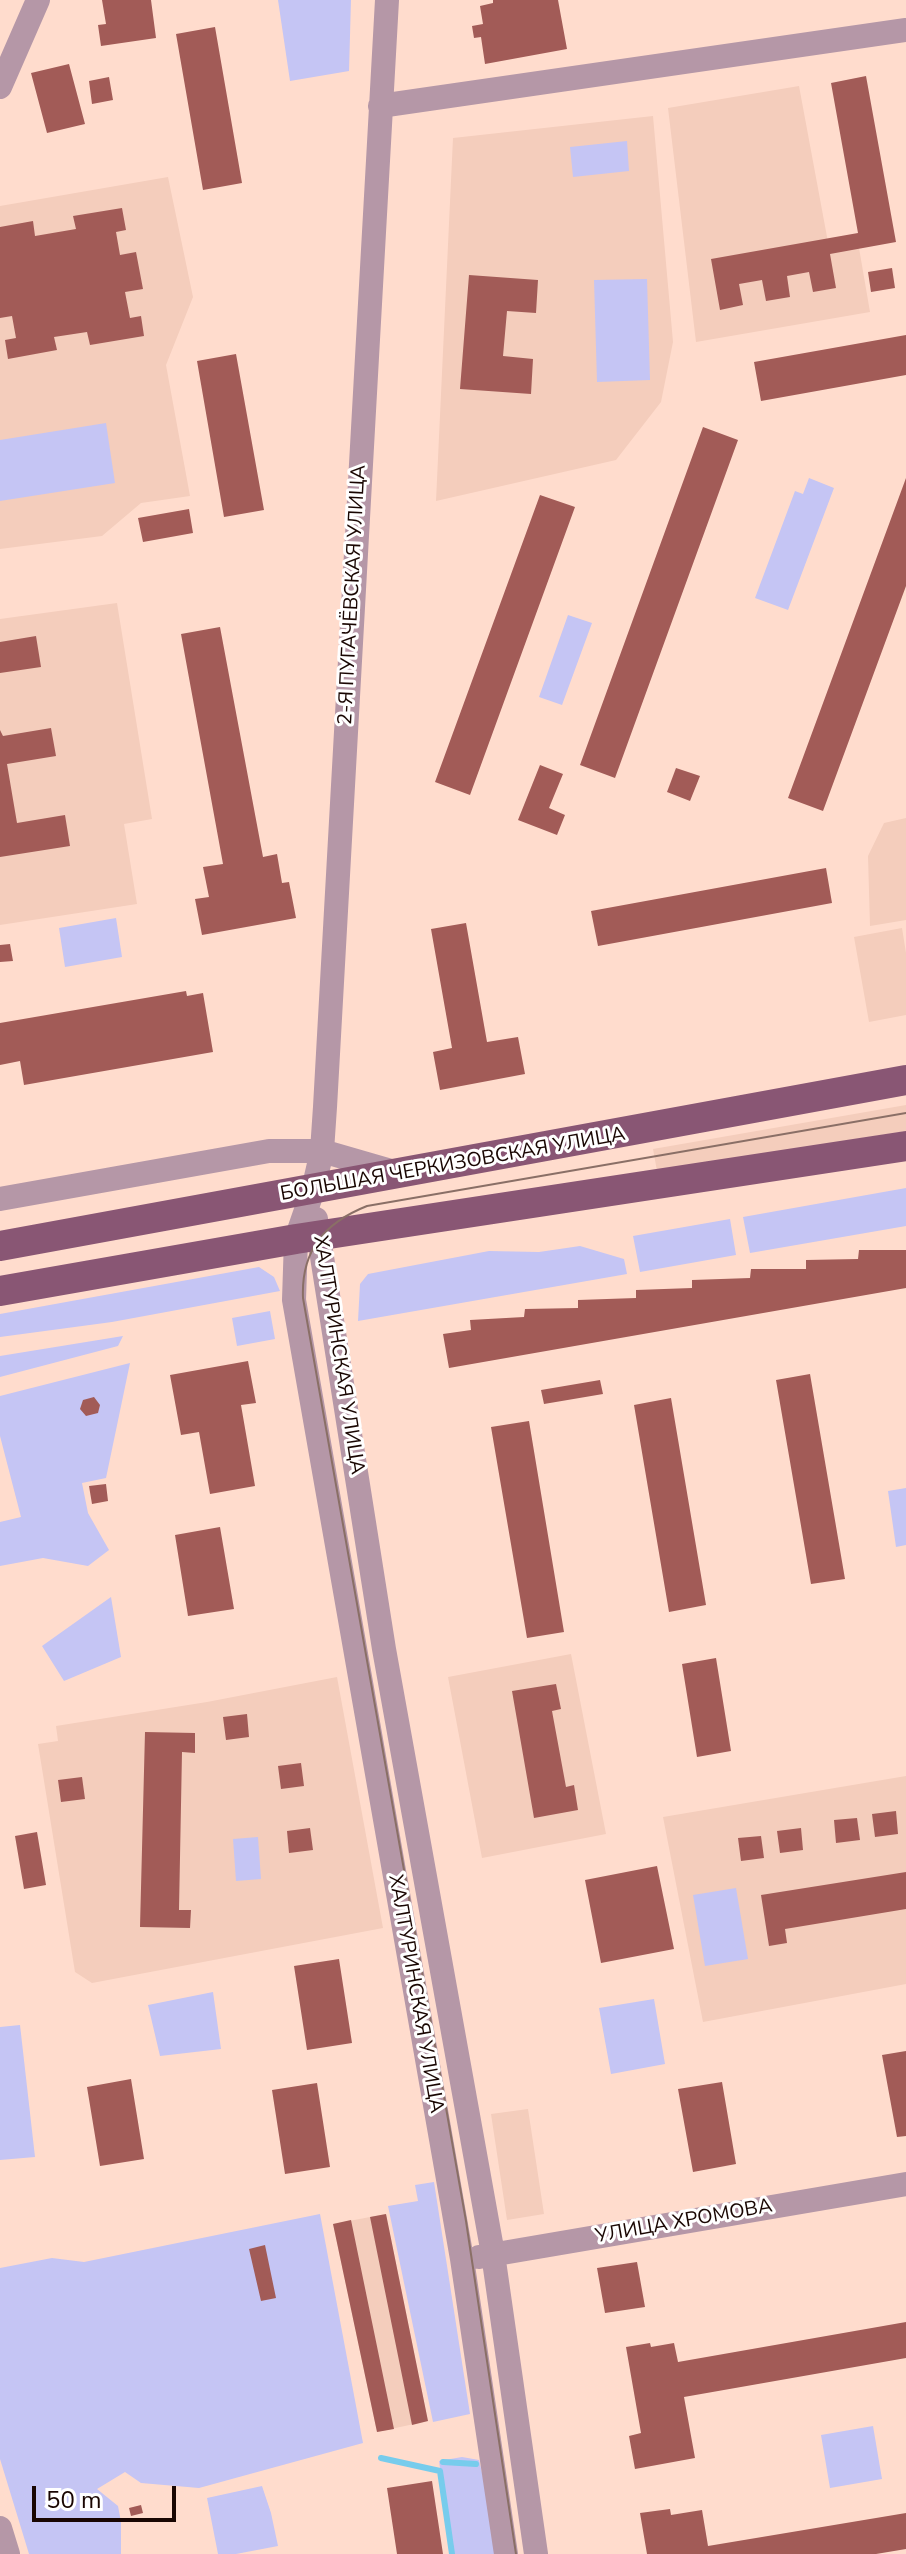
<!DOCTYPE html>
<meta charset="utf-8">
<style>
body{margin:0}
#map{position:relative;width:906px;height:2554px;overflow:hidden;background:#ffdccd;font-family:"Nunito Sans",sans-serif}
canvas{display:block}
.scale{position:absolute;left:32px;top:2486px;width:144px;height:36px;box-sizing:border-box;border:4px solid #190602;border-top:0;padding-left:10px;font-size:24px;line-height:28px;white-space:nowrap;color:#190602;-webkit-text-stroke:6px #fff;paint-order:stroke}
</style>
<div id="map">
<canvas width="906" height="2554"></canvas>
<div class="scale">50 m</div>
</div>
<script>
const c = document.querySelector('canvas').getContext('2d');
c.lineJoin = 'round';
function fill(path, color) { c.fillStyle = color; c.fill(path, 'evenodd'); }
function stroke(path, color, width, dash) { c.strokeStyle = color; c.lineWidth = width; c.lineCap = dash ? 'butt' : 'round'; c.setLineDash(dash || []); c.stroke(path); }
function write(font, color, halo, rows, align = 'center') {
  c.font = font + ' "Nunito Sans",sans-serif'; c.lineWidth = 6; c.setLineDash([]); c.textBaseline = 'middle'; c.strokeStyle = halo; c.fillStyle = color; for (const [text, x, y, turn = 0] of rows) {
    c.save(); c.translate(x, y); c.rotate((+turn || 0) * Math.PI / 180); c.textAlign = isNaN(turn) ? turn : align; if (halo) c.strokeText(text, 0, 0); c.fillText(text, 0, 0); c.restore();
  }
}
fill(new Path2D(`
 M 799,86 L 830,253 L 859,248 L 870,312 L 696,342 L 668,108 Z
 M 653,116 L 673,342 L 661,402 L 616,460 L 436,501 L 453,138 Z
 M 168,177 L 193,297 L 166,365 L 190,496 L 141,503 L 102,536 L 0,549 L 0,206 Z
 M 117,603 L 152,819 L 124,824 L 137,904 L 0,925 L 0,619 Z
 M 906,818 L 906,920 L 870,926 L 868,856 L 884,823 Z
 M 902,928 L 906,953 L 906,1015 L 869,1022 L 854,937 Z
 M 906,1105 L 906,1131 L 657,1171 L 653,1149 Z
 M 571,1654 L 606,1834 L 482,1858 L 448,1677 Z
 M 337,1677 L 383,1928 L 92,1983 L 75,1972 L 38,1744 L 58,1741 L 56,1726 L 207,1702 Z
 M 906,1776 L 906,1984 L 703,2022 L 663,1817 Z
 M 528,2109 L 544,2214 L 507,2220 L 491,2114 Z
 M 386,2214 L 428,2421 L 377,2432 L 333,2224 Z`), '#f4cdbc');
fill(new Path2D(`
 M 278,0 L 351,0 L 349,71 L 290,81 Z
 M 627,141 L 629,171 L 573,177 L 570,147 Z
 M 647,279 L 650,380 L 597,382 L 594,280 Z
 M 106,423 L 115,483 L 0,501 L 0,440 Z
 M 809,478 L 834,488 L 788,610 L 755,598 L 795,491 L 803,494 Z
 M 568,615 L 592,623 L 562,705 L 539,697 Z
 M 116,918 L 122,957 L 65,967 L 59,928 Z
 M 906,1188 L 906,1226 L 750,1253 L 743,1217 Z
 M 730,1219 L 736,1255 L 640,1272 L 633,1236 Z
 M 580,1246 L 624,1259 L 627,1274 L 358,1321 L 360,1284 L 368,1274 L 489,1251 L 539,1252 Z
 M 259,1267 L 274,1277 L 280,1291 L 112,1322 L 0,1337 L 0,1314 Z
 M 270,1311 L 275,1339 L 237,1346 L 232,1318 Z
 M 123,1336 L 118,1346 L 0,1377 L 0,1356 Z
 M 130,1363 L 106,1478 L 82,1483 L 88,1513 L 109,1550 L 88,1566 L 43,1558 L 0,1566 L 0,1522 L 21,1517 L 0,1436 L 0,1396 Z
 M 906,1488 L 906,1545 L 896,1547 L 888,1491 Z
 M 111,1597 L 121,1657 L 64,1681 L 42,1646 Z
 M 258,1837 L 261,1879 L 236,1881 L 233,1839 Z
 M 736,1888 L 748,1959 L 705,1966 L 693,1895 Z
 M 213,1992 L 221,2049 L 160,2056 L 148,2005 Z
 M 654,1999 L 665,2064 L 611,2074 L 599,2008 Z
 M 20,2025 L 35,2157 L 0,2160 L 0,2027 Z
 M 434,2182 L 470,2414 L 433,2422 L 388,2206 L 418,2201 L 415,2185 Z
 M 320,2214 L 363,2443 L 199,2488 L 141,2483 L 125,2472 L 97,2489 L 118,2506 L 121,2522 L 121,2554 L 29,2554 L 0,2459 L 0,2268 L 52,2258 L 84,2262 Z
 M 873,2426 L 882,2479 L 830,2488 L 821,2435 Z
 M 462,2457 L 479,2460 L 484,2481 L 495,2554 L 452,2554 L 439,2461 Z
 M 262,2486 L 271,2513 L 278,2546 L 236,2554 L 218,2554 L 207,2498 Z`), '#c5c5f4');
stroke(new Path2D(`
 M 381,2458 L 440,2471 L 452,2554
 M 443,2462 L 476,2464`), '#77ccec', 6);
fill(new Path2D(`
 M 102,0 L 151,0 L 156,38 L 101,46 L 98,25 L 106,24 Z
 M 493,0 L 558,0 L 567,49 L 485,64 L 481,37 L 474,38 L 472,26 L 483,24 L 480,6 L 493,3 Z
 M 215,27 L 242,183 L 203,190 L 176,34 Z
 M 69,64 L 85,124 L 47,133 L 31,73 Z
 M 866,76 L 896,242 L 830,254 L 836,288 L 813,292 L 809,272 L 787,276 L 790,297 L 766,301 L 762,280 L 739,284 L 743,305 L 720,310 L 711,259 L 858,233 L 831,83 Z
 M 109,77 L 113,100 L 92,104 L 89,81 Z
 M 122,208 L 126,230 L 116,232 L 120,255 L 136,252 L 143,289 L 125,292 L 130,318 L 141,316 L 144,336 L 90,345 L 87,332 L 54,337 L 57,350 L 8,359 L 5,340 L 16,338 L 12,316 L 0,318 L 0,227 L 33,221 L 35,236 L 76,229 L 73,216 Z
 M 892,268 L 895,288 L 871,292 L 868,272 Z
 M 469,275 L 538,280 L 536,313 L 507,311 L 503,356 L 533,359 L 531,394 L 460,389 Z
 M 906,335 L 906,375 L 761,401 L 754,362 Z
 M 236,354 L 264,510 L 224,517 L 197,361 Z
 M 703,427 L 738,440 L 615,778 L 580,765 Z
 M 906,478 L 906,586 L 823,811 L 788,798 Z
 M 540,495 L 575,507 L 470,795 L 435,782 Z
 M 189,509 L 193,533 L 143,542 L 138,518 Z
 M 220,627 L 263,857 L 277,854 L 282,883 L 289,882 L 296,918 L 202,935 L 195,899 L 209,897 L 203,867 L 223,864 L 181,634 Z
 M 36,636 L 41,667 L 0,673 L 0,642 Z
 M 51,728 L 56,756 L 7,764 L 17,823 L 65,815 L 70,846 L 0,857 L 0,730 L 3,736 Z
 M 540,765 L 563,774 L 549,808 L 565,815 L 557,835 L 518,820 Z
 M 676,768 L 700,776 L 690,801 L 667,792 Z
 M 826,868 L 832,903 L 598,946 L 591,911 Z
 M 466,923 L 487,1042 L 518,1037 L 525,1074 L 440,1090 L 433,1052 L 452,1048 L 431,929 Z
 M 10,944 L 13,961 L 0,962 L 0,945 Z
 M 186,991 L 187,996 L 203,993 L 213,1052 L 24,1085 L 20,1061 L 0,1065 L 0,1023 Z
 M 859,1250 L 906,1250 L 906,1288 L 449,1368 L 443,1334 L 471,1330 L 470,1320 L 524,1317 L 525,1309 L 578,1308 L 578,1300 L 636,1298 L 636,1290 L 692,1288 L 692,1280 L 750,1278 L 751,1269 L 806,1269 L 806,1260 L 858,1259 Z
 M 248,1361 L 256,1403 L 241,1405 L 255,1486 L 210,1494 L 199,1432 L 181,1435 L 170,1375 Z
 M 810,1374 L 845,1579 L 811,1584 L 776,1380 Z
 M 600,1380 L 603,1394 L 544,1404 L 541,1390 Z
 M 94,1397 L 100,1405 L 98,1413 L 86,1416 L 80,1409 L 83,1400 Z
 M 671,1398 L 706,1605 L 669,1612 L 634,1405 Z
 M 529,1421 L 564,1632 L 527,1638 L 491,1427 Z
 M 106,1484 L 108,1501 L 92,1504 L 89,1486 Z
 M 220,1527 L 234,1609 L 188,1616 L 175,1535 Z
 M 716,1658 L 731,1751 L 697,1757 L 682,1664 Z
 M 556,1684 L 561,1709 L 552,1711 L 566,1787 L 574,1785 L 578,1810 L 534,1818 L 512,1691 Z
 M 247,1714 L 249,1737 L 226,1740 L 223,1717 Z
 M 145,1732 L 195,1733 L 195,1753 L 182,1752 L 179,1910 L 191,1910 L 190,1928 L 140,1927 Z
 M 301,1763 L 304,1786 L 281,1789 L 278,1766 Z
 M 82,1777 L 85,1799 L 61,1802 L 58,1780 Z
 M 896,1811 L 898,1834 L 875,1837 L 872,1814 Z
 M 857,1818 L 860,1840 L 836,1843 L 834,1820 Z
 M 310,1828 L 313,1850 L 289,1853 L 287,1831 Z
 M 801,1828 L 803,1850 L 780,1853 L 777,1831 Z
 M 37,1832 L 46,1885 L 24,1889 L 15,1836 Z
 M 761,1836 L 764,1858 L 741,1861 L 738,1838 Z
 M 657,1866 L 674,1949 L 601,1963 L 585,1880 Z
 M 906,1872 L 906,1909 L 785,1929 L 787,1943 L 769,1946 L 761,1895 Z
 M 339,1959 L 352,2043 L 307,2050 L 294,1966 Z
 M 906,2051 L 906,2136 L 897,2137 L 882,2055 Z
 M 131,2079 L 144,2159 L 100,2166 L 87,2087 Z
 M 722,2082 L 736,2164 L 693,2172 L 678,2089 Z
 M 317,2083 L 330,2167 L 285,2174 L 272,2090 Z
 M 386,2214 L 428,2421 L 412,2425 L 370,2217 Z
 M 351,2220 L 394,2429 L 377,2432 L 333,2224 Z
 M 265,2245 L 276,2298 L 261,2301 L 249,2249 Z
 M 637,2262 L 645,2307 L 605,2313 L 597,2268 Z
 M 906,2322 L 906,2358 L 684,2397 L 695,2458 L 635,2469 L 629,2436 L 641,2433 L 626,2347 L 650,2343 L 651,2347 L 674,2343 L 678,2362 Z
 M 432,2481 L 443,2554 L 397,2554 L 387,2488 Z
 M 141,2505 L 143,2513 L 131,2516 L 129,2508 Z
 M 670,2509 L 671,2515 L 702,2510 L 708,2546 L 906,2513 L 906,2549 L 876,2554 L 647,2554 L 640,2513 Z`), '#a25b57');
stroke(new Path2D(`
 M 387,0 L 325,1107 L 322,1151 L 313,1190 L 296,1239 L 294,1300 L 462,2259 L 506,2554
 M 0,87 L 38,0
 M 380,106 L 906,30
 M 0,1199 L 269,1151 L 322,1151 L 398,1173
 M 316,1219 L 384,1649 L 493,2254 L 536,2554
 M 479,2257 L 906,2184
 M 0,2528 L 8,2554`), '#b597a7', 24);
stroke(new Path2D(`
 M 0,1246 L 906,1080
 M 0,1291 L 296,1239 L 906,1146`), '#895674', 30);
stroke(new Path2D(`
 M 516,2554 L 466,2221 L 303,1298 C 301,1251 324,1223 367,1206 L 906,1113`), '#8a6f66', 2);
write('20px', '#190602', '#fff', [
 ["2-Я ПУГАЧЁВСКАЯ УЛИЦА",353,595,-87],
 ["БОЛЬШАЯ ЧЕРКИЗОВСКАЯ УЛИЦА",453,1165,-10],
 ["ХАЛТУРИНСКАЯ УЛИЦА",338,1355,81],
 ["ХАЛТУРИНСКАЯ УЛИЦА",415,1994,80],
 ["УЛИЦА ХРОМОВА",684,2222,-10]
]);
</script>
